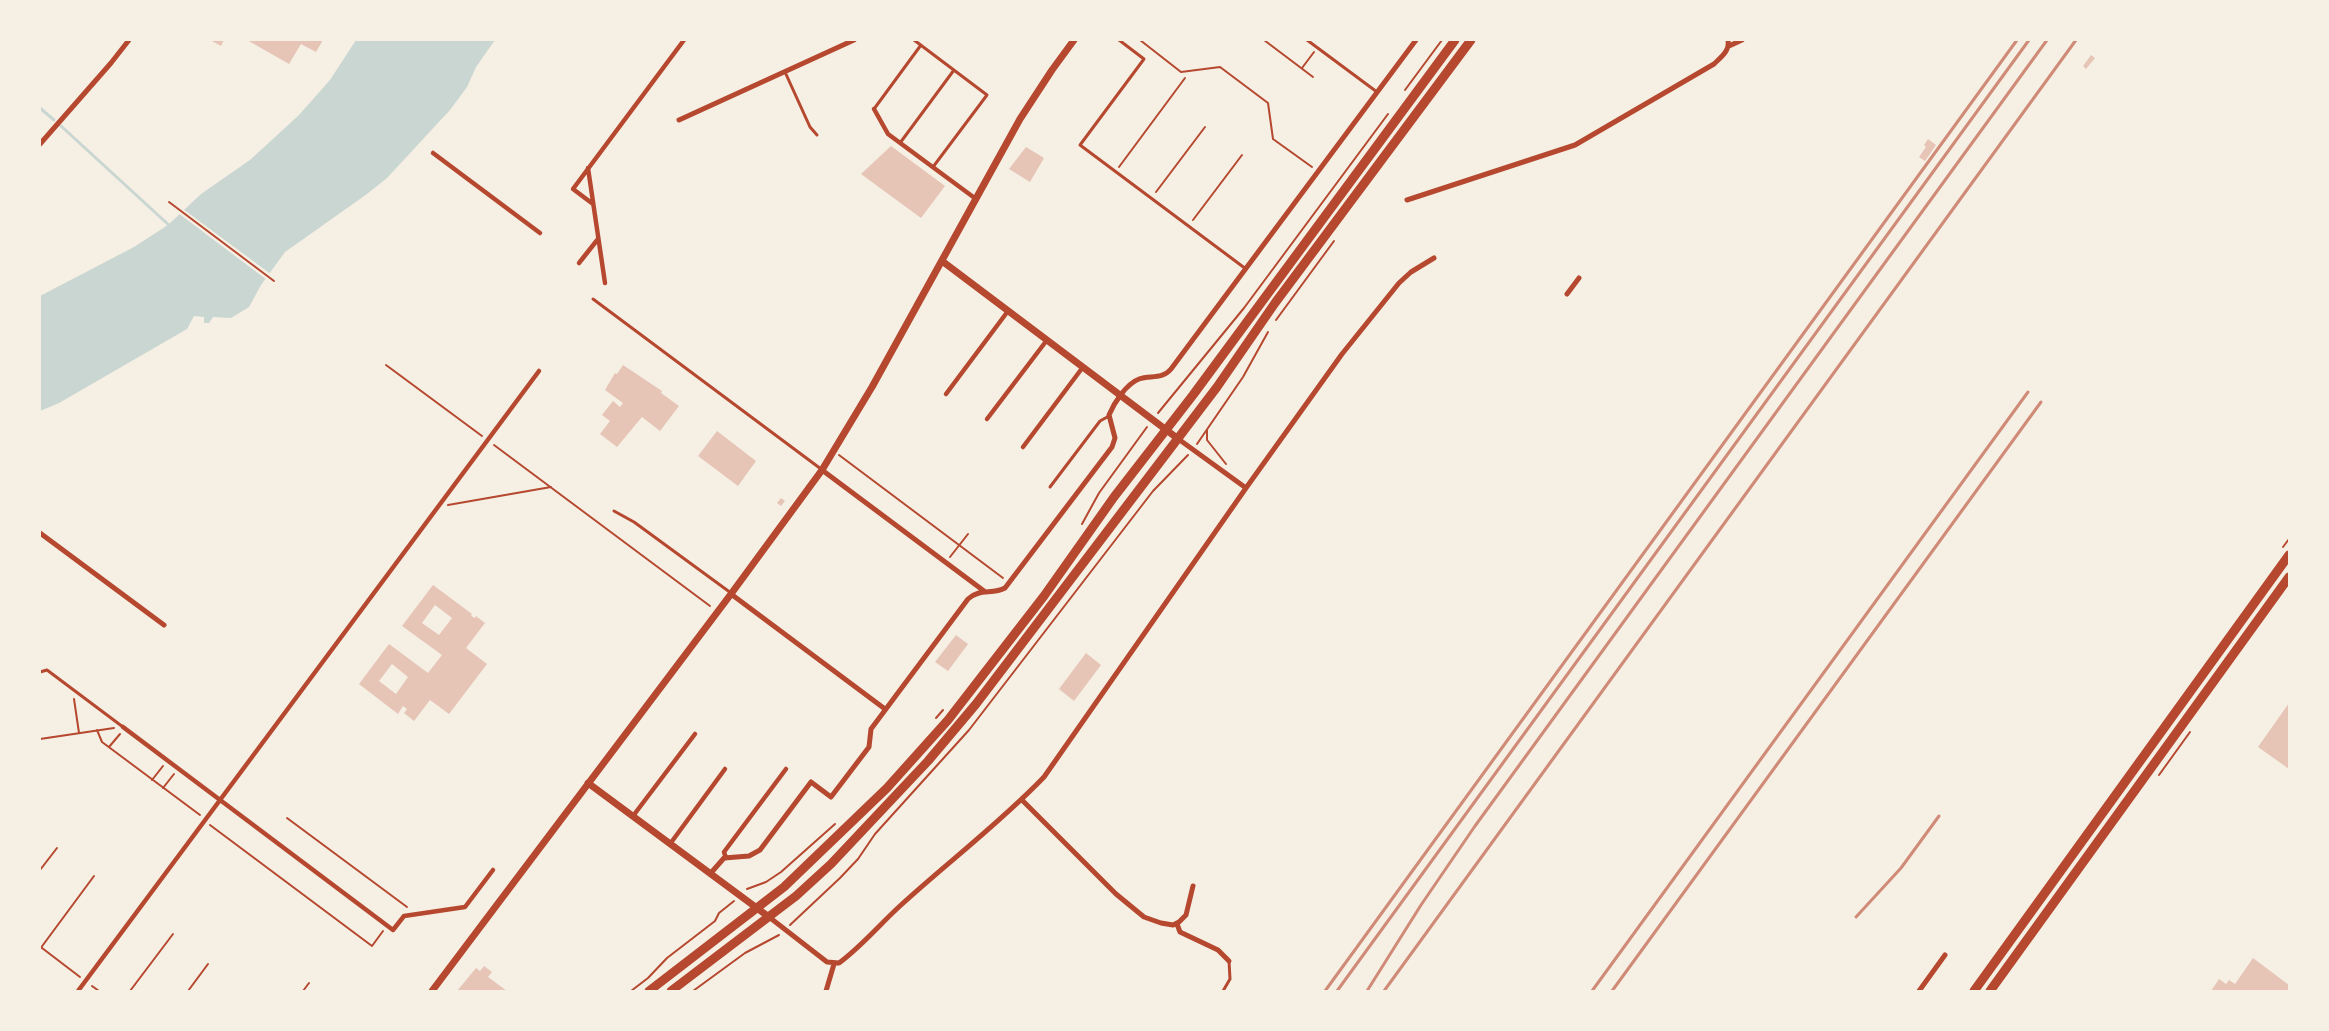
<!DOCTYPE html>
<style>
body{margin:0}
#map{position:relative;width:2329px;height:1031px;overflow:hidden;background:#f6efe4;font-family:"Exo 2",sans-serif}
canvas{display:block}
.frame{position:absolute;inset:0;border:41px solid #f6efe4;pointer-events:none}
</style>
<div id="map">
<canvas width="2329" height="1031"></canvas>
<div class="frame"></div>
</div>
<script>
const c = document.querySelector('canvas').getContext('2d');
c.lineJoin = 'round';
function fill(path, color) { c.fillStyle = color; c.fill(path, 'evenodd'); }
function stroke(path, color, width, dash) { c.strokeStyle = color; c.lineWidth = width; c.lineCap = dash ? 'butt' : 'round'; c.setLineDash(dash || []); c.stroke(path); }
fill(new Path2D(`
 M 356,40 L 495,40 L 476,67 L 467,87 L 450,110 L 387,178 L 367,194 L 285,252 L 261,285 L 249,307 L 231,318 L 213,317 L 209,323 L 204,323 L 204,317 L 194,316 L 187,329 L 59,403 L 40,411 L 40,296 L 134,247 L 168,225 L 201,194 L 250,160 L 299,115 L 330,80 Z`), '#c9d6d2');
fill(new Path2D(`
 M 183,209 L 272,275 L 267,280 L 178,213 Z`), '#f6efe4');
stroke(new Path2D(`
 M 40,108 L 54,120
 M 61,126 L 171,227`), '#c9d6d2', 3);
fill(new Path2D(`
 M 210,40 L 224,40 L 221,46 Z
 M 247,40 L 323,40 L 316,52 L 301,44 L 289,64 Z
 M 2091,55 L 2095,58 L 2086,69 L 2083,66 Z
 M 1928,139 L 1936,145 L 1925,161 L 1919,157 L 1926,147 L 1924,145 Z
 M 891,146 L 945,186 L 921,218 L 861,174 Z
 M 1026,147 L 1044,158 L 1030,182 L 1009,169 Z
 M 623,365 L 662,391 L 661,393 L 679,406 L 660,431 L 642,417 L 617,447 L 600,434 L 610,421 L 602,415 L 613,401 L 620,407 L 623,403 L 605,390 L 615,373 L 617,374 Z
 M 717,431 L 756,461 L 738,486 L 698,456 Z
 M 781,498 L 785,501 L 781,506 L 777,503 Z
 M 433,585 L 472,614 L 471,616 L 475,618 L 476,616 L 485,623 L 466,648 L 487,664 L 449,714 L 430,700 L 414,721 L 404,713 L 407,709 L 403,706 L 398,714 L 359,684 L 389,644 L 428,673 L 442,655 L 402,626 ZM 435,605 L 452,618 L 439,635 L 422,623 ZM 392,664 L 408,677 L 396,694 L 379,681 Z
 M 956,635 L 968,644 L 948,671 L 935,662 Z
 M 1086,653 L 1101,665 L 1074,701 L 1059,689 Z
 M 2289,703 L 2289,769 L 2258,747 Z
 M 2253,958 L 2289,985 L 2289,991 L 2211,991 L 2219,979 L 2226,984 L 2229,980 L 2235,984 Z
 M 484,966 L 492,972 L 488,977 L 507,991 L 457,991 L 476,968 L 480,971 Z`), '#e6c5b7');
stroke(new Path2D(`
 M 1140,40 L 1181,72 L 1220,67 L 1268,103 L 1273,139 L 1312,167
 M 1264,40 L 1313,77
 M 1302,68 L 1314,52
 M 1405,90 L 1442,40
 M 1119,167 L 1185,78
 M 1156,192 L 1205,127
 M 169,202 L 274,281
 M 1193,220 L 1242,155
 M 1276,320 L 1334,241
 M 386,365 L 482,436
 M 1158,413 L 1244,308 L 1388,114
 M 1207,430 L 1207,440 L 1226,464
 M 1197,444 L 1243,377 L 1268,332
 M 494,445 L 710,606
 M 839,455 L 1003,578
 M 448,505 L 551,487
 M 1082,524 L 1099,493 L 1147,427
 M 2283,547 L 2289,539
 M 950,557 L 968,534
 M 74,699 L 79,733
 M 936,718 L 943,710
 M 97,730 L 102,742 L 200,815
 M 40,739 L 114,728
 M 109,747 L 120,734
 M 2159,775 L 2190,732
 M 152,780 L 163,766
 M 163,788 L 174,774
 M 287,818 L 407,907
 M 210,825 L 372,946 L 383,931
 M 40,870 L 57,848
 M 747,889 L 766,882 L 781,872 L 835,824
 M 790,925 L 840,878 L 858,859 L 875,834 L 969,730 L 1153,491 L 1188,455
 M 42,948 L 80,977
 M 40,949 L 94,876
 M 92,986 L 99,991
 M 130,991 L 173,934
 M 188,991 L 208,964
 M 303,991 L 309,983
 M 631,991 L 648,978 L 667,958 L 715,921 L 719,913 L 734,901
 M 693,991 L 745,953 L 779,935`), '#b5482f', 2);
stroke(new Path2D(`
 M 914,40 L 987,95 L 933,167
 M 1119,40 L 1144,59 L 1080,145 L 1246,269
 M 1307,40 L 1377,92
 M 785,72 L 810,127 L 817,135
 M 874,109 L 921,45
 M 900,143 L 954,70
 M 593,299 L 821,469
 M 1050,487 L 1100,421 L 1109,416
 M 614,511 L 634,522 L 731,593
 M 40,672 L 47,670 L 123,727
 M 1223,991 L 1230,979 L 1229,961`), '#b5482f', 3);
stroke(new Path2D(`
 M 874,109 L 888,134 L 976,199
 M 433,153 L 540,233
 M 588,168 L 605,283
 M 593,204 L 573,189 L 684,40
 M 579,263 L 598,239
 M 946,394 L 1008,311
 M 987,419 L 1047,340
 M 1023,447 L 1083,367
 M 123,727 L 393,930 L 404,916 L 465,907 L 493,870
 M 633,816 L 695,734
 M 670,844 L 725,769
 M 726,858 L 724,852 L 786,769
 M 78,991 L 539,371`), '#b5482f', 4.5);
stroke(new Path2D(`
 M 1729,46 L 1742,40
 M 679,120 L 854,40
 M 40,144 L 111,63 L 129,40
 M 1407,200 L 1575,145 L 1714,64 C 1721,57 1730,51 1728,40
 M 1567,294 L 1579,278
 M 822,470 L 984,591
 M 1246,488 L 1342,354 L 1399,283 L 1411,272 L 1434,258
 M 40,533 L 164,625
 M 731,594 L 885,709
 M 1022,800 L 1116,894 L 1144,917 L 1161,923 L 1173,925 L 1179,922 L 1186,915 L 1193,886
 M 710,874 L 724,858 L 749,856 L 760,850 L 811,782 L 831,797 L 869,747 L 871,729 L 968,599 C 980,588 992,595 1005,588 L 1112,447 L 1115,438 L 1109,415 C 1114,403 1126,384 1139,379 C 1150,375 1162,380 1171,369 L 1416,40
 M 769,917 L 827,962 L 839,963 C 862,946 880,924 901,905 C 948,862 1000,823 1044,777 L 1246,488 L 1177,438
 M 1177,924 L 1180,932 L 1218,950 L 1229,961
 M 826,991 L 834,964
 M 1919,991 L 1945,955`), '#b5482f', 5);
stroke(new Path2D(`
 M 942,261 L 1177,438
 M 588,783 L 769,917
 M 432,991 L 731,594 L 822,470 L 872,387 L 1020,119 L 1052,70 L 1074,40`), '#b5482f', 7);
stroke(new Path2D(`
 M 1974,991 L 2289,555
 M 1990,991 L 2289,577`), '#b5482f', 9);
stroke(new Path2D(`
 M 649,991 L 784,887 L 887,788 L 948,720 L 1044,596 L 1114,497 L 1193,395 L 1455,40
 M 671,991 L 796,896 L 831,864 L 928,761 L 976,704 L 1217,387 L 1275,303 L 1471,40`), '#b5482f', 9);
stroke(new Path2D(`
 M 1856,917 L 1901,868 L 1939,816
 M 1325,991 L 2017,40
 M 1337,991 L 2029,40
 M 1367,991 L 1421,905 L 1475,826 L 2047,40
 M 1384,991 L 2076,40
 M 1592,991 L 2028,392
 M 1612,991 L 2041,402`), '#cf8b77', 3);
</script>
